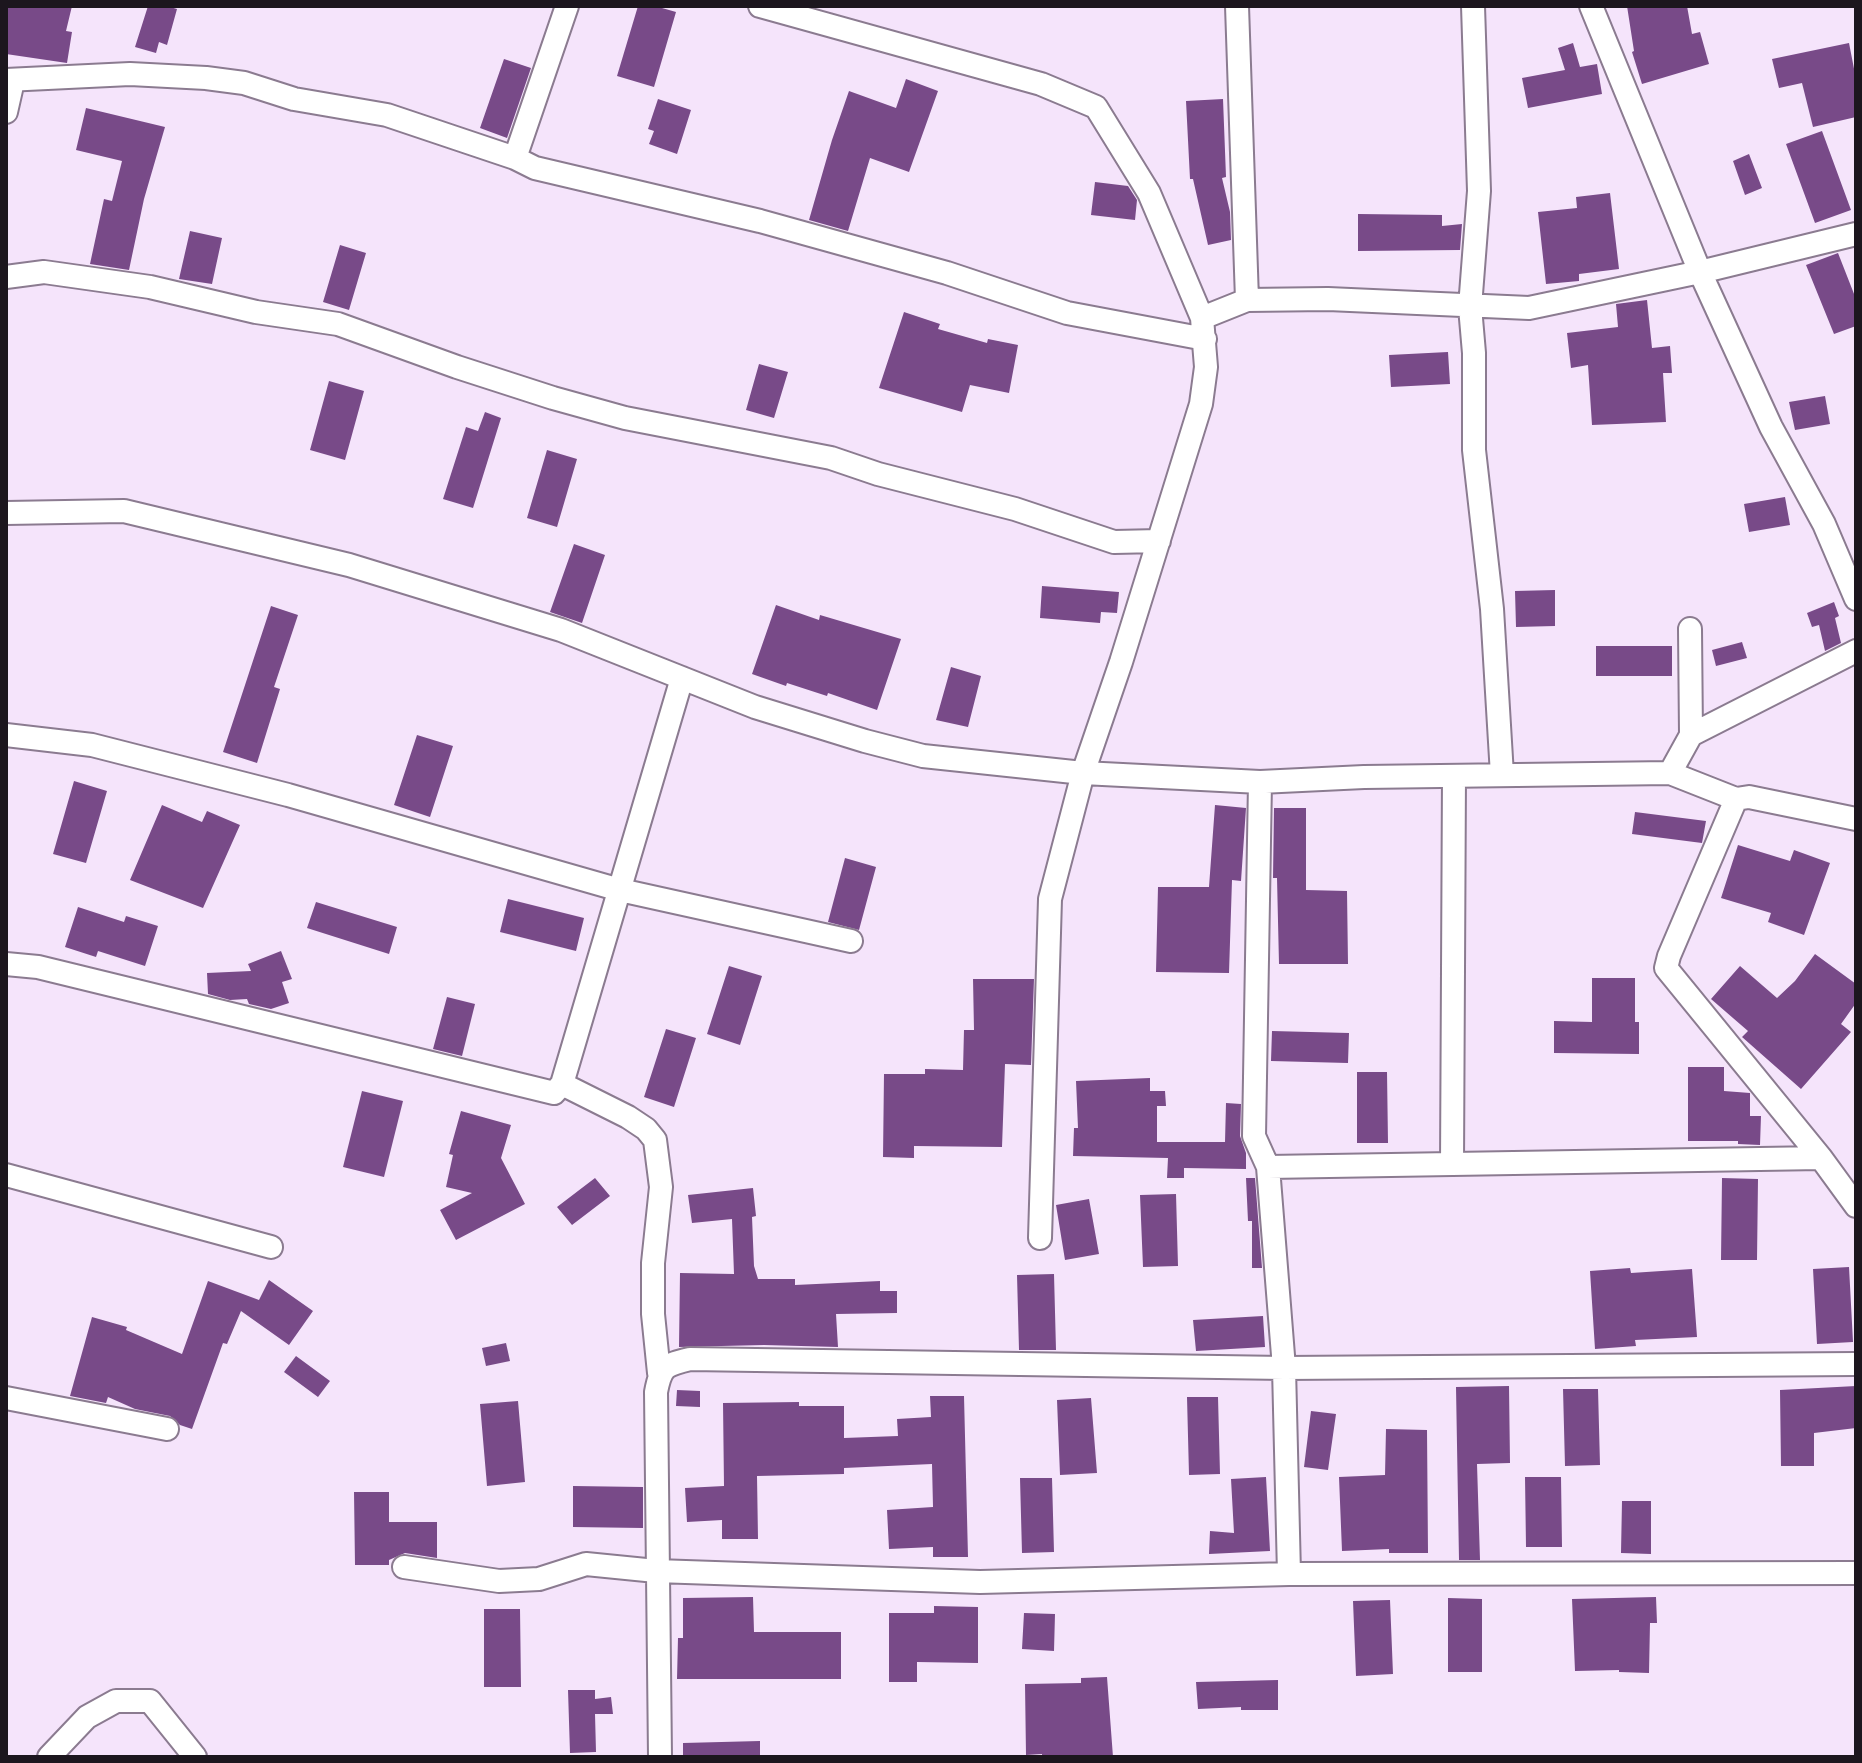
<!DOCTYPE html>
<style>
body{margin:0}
#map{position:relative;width:1862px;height:1763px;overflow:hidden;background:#f5e4fb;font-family:"Work Sans",sans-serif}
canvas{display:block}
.frame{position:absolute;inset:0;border:8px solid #1c161e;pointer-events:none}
</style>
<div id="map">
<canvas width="1862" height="1763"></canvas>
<div class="frame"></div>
</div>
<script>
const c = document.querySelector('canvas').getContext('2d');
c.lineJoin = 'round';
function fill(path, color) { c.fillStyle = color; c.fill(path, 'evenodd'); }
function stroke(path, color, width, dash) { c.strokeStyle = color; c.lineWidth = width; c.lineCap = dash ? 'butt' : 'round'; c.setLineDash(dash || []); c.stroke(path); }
fill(new Path2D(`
 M 6,6 L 72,6 L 66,31 L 72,32 L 67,63 L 6,54 Z
 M 148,6 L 167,6 L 177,9 L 167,45 L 159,42 L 156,53 L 135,47 Z
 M 638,6 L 655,6 L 676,12 L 654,87 L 617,76 Z
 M 1627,6 L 1687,6 L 1692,34 L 1700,32 L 1709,64 L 1642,84 L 1632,52 L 1634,51 Z
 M 1573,43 L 1580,67 L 1597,64 L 1602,94 L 1528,108 L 1522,78 L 1565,70 L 1558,48 Z
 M 1849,43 L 1856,79 L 1856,117 L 1813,127 L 1802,83 L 1779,88 L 1772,59 Z
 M 504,59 L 531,68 L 507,138 L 480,128 Z
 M 906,79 L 938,91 L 909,172 L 870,158 L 848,231 L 809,220 L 832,140 L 849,91 L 896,108 Z
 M 658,99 L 691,110 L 677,154 L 649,144 L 654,131 L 648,129 Z
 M 1223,99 L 1226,177 L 1222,178 L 1230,212 L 1231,240 L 1208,245 L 1193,179 L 1190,179 L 1186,101 Z
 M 86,108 L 165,127 L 144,199 L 129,270 L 90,264 L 104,199 L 112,201 L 122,161 L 76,150 Z
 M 1822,131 L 1851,210 L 1815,223 L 1786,144 Z
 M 1749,154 L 1762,188 L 1745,195 L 1733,161 Z
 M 1095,182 L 1128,186 L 1137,200 L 1135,220 L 1091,215 Z
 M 1610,193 L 1619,269 L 1579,274 L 1579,281 L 1546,284 L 1538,212 L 1577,208 L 1576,197 Z
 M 1358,214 L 1442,215 L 1442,226 L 1462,224 L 1460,250 L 1358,251 Z
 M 190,231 L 222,238 L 212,284 L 179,279 Z
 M 340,245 L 366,253 L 349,310 L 323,302 Z
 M 1838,253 L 1856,299 L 1856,326 L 1834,334 L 1806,265 Z
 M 1647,300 L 1652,348 L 1670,346 L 1672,373 L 1663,373 L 1666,422 L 1592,425 L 1588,365 L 1571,368 L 1567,333 L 1618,327 L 1616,304 Z
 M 904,312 L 940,324 L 938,329 L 987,343 L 988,339 L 1018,345 L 1009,393 L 970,385 L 962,412 L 879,388 Z
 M 1448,352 L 1450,384 L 1391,387 L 1389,355 Z
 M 759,364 L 788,372 L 774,418 L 746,410 Z
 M 329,381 L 364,391 L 345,460 L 310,450 Z
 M 1825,396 L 1830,424 L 1795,430 L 1789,402 Z
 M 485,412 L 501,418 L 473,508 L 443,499 L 466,427 L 478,431 Z
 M 547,450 L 577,459 L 557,527 L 527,518 Z
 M 1785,497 L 1790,525 L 1749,532 L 1744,504 Z
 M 574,544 L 605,555 L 582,623 L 550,612 Z
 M 1042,586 L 1119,592 L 1117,613 L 1101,612 L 1100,623 L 1040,618 Z
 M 1555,590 L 1555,626 L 1516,627 L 1515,591 Z
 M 1834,602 L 1839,616 L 1835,618 L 1841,643 L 1825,651 L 1819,625 L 1812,627 L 1807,613 Z
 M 776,605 L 819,620 L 820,615 L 901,639 L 877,710 L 828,693 L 827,696 L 787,683 L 786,686 L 752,674 Z
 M 271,606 L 298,615 L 274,687 L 280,689 L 257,763 L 223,752 Z
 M 1742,642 L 1747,658 L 1716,666 L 1712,650 Z
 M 1596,646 L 1672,646 L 1672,676 L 1596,676 Z
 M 951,667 L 981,676 L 968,727 L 936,720 Z
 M 417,735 L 453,746 L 430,817 L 394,805 Z
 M 74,781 L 107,791 L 86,863 L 53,854 Z
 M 162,805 L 202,822 L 207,811 L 240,825 L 203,908 L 130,880 Z
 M 1215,805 L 1246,808 L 1241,881 L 1232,880 L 1229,973 L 1156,972 L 1158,887 L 1209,887 Z
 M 1274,808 L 1306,808 L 1306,890 L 1347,891 L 1348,964 L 1279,964 L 1277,878 L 1273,878 Z
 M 1635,812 L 1706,821 L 1702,843 L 1632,834 Z
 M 1738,845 L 1790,861 L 1794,850 L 1830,863 L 1804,935 L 1768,922 L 1771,913 L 1721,898 Z
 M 845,858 L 876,867 L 859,930 L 828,922 Z
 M 508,899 L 584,918 L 576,951 L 500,932 Z
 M 316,902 L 397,927 L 389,954 L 307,928 Z
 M 78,907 L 124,922 L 126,916 L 158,926 L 145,966 L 98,951 L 96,957 L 65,947 Z
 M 281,951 L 292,979 L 282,982 L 289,1003 L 271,1009 L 249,1004 L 247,999 L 230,1000 L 208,994 L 207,973 L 251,971 L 248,964 Z
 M 1815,954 L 1856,984 L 1856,1003 L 1841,1024 L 1851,1032 L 1801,1089 L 1742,1037 L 1748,1031 L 1711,999 L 1740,966 L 1777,998 L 1795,981 Z
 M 729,966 L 762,976 L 740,1045 L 707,1034 Z
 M 1592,978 L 1635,978 L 1635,1022 L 1639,1022 L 1639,1054 L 1554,1053 L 1554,1021 L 1592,1022 Z
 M 973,979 L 1034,979 L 1031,1065 L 1005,1064 L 1002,1147 L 914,1146 L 914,1158 L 883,1157 L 884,1074 L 925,1074 L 925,1069 L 963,1070 L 964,1030 L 974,1030 Z
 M 447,997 L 475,1004 L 462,1056 L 433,1049 Z
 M 666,1029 L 696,1038 L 674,1107 L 644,1097 Z
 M 1272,1031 L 1349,1033 L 1348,1063 L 1271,1061 Z
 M 1688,1067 L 1724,1067 L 1724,1091 L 1750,1093 L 1750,1116 L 1761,1116 L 1760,1145 L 1738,1144 L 1738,1141 L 1688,1141 Z
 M 1357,1072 L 1387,1072 L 1388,1143 L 1357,1143 Z
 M 1150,1078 L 1150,1091 L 1165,1091 L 1166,1106 L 1157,1106 L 1157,1142 L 1225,1142 L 1226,1103 L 1241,1104 L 1240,1136 L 1246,1153 L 1246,1169 L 1184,1168 L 1184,1178 L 1167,1178 L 1168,1158 L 1073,1156 L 1074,1128 L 1078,1128 L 1076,1081 Z
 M 362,1091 L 403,1101 L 384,1177 L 343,1167 Z
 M 461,1111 L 511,1125 L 501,1158 L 525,1204 L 456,1240 L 440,1210 L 472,1193 L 446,1187 L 453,1155 L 449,1154 Z
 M 595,1178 L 610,1196 L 572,1225 L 557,1207 Z
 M 1246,1178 L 1255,1178 L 1262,1268 L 1252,1268 L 1252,1221 L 1248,1221 Z
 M 1722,1178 L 1758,1179 L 1757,1260 L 1721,1260 Z
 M 753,1188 L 756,1216 L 752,1217 L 754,1266 L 758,1279 L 795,1279 L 795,1285 L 880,1281 L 880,1291 L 897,1291 L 897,1313 L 836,1314 L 838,1347 L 764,1345 L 679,1347 L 680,1273 L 734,1274 L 732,1219 L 692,1223 L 688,1195 Z
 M 1176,1194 L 1178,1266 L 1143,1267 L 1140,1195 Z
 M 1089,1199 L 1099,1254 L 1065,1260 L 1056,1205 Z
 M 1849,1267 L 1853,1342 L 1817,1344 L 1813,1269 Z
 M 1630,1268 L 1631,1273 L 1692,1269 L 1697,1337 L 1635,1340 L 1636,1346 L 1595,1349 L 1590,1271 Z
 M 1054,1274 L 1056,1350 L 1019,1350 L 1017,1275 Z
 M 269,1280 L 313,1311 L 289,1345 L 241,1311 L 227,1344 L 223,1343 L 192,1429 L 180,1425 L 170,1416 L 135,1409 L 108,1397 L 106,1403 L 70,1396 L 92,1317 L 127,1327 L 126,1330 L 182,1354 L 208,1281 L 259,1300 Z
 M 1263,1316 L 1265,1347 L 1196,1351 L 1193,1320 Z
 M 506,1343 L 510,1361 L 486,1366 L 482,1348 Z
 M 296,1356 L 330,1381 L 318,1397 L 284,1372 Z
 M 1509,1386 L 1510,1463 L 1477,1464 L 1480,1560 L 1459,1560 L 1456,1387 Z
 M 1856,1386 L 1856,1428 L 1814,1433 L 1814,1466 L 1781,1466 L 1780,1390 Z
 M 1563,1389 L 1598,1389 L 1600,1465 L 1565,1466 Z
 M 677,1390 L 700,1391 L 700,1407 L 676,1406 Z
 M 930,1396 L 964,1396 L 968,1557 L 933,1557 L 933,1547 L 889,1549 L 887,1510 L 933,1507 L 932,1464 L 844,1468 L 844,1474 L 757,1476 L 758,1539 L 722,1539 L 722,1520 L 687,1522 L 685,1488 L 724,1486 L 723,1403 L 799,1402 L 799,1406 L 844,1406 L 844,1438 L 898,1436 L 897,1419 L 931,1417 Z
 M 1187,1397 L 1218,1397 L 1220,1474 L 1189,1475 Z
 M 1091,1398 L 1097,1473 L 1060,1475 L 1057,1400 Z
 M 518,1401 L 525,1482 L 487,1486 L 480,1404 Z
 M 1311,1411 L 1336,1414 L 1328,1470 L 1304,1467 Z
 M 1386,1429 L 1427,1430 L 1428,1553 L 1389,1553 L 1389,1549 L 1342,1551 L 1339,1477 L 1385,1475 Z
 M 1266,1477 L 1270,1551 L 1209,1554 L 1210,1531 L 1234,1533 L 1231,1479 Z
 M 1525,1477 L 1561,1477 L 1562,1547 L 1526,1547 Z
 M 1020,1478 L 1052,1478 L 1054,1552 L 1022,1553 Z
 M 573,1486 L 643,1487 L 643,1528 L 573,1527 Z
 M 354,1492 L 389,1492 L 389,1522 L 437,1522 L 437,1558 L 405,1553 L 389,1560 L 389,1565 L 355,1565 Z
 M 1622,1501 L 1651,1501 L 1651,1554 L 1621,1553 Z
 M 753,1597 L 754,1632 L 841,1632 L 841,1679 L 677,1679 L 678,1638 L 683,1638 L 683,1598 Z
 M 1656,1597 L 1657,1623 L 1650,1623 L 1649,1673 L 1619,1672 L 1619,1670 L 1575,1671 L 1572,1599 Z
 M 1448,1598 L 1482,1599 L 1482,1672 L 1448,1672 Z
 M 1390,1600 L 1393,1674 L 1356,1676 L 1353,1601 Z
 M 934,1606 L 978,1607 L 978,1663 L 917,1662 L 917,1682 L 889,1682 L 889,1613 L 934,1613 Z
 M 484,1609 L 520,1609 L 521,1687 L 484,1687 Z
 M 1024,1613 L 1055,1614 L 1054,1651 L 1022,1649 Z
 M 1107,1677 L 1113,1757 L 1042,1757 L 1042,1754 L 1026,1755 L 1025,1684 L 1081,1683 L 1081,1678 Z
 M 1278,1680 L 1278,1710 L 1241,1710 L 1241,1707 L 1198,1709 L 1196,1682 Z
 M 568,1690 L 595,1690 L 595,1699 L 611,1697 L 613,1714 L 595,1714 L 596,1752 L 570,1753 Z
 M 760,1741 L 760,1757 L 683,1757 L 683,1743 Z`), '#784a88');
const street = new Path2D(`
 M 567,6 L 515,158 L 535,168 L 760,221 L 947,273 L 1067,313 L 1205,339
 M 760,6 L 1041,84 L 1096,107 L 1149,193 L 1202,318 L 1206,367 L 1201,404 L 1121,662 L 1083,773 L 1050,899 L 1040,1238
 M 1237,6 L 1247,300
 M 1473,6 L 1479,191 L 1470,307 L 1474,353 L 1474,450 L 1492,609 L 1502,775
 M 1591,6 L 1700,272 L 1771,427 L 1824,524 L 1856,599
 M 6,80 L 130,74 L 206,78 L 244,83 L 294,99 L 387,115 L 515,158
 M 6,112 L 13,81
 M 6,277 L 44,272 L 150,287 L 256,312 L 338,324 L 457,367 L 553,398 L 625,418 L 831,458 L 878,474 L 1015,509 L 1114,542 L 1159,541
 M 1202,318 L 1247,300 L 1328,299 L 1529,308 L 1700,272 L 1856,234
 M 6,513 L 124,511 L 349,565 L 561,630 L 755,707 L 865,741 L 923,756 L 1083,773 L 1260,782 L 1364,777 L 1670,773 L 1736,799 L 1749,797 L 1856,819
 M 1690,629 L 1691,735
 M 6,735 L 92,745 L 288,795 L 620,890 L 851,941
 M 1670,773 L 1691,735 L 1856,651
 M 1260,782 L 1254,1136 L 1268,1167 L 1821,1158
 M 1736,799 L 1669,956 L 1666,968 L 1821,1158 L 1856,1206
 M 6,964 L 38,967 L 554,1093 L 562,1084 L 682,678
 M 562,1084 L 628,1117 L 646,1129 L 655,1140 L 661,1187 L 653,1263 L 653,1314 L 659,1373
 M 1452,1164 L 1454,776
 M 1268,1167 L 1284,1368 L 1289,1574
 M 6,1175 L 271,1247
 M 6,1398 L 167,1429
 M 404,1567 L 499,1581 L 539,1579 L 586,1564 L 656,1571 L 980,1582 L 1289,1574 L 1856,1573
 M 49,1757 L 87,1717 L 116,1701 L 150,1701 L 195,1757
 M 660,1757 L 656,1392 C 661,1366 665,1365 690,1359 L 1284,1368 L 1856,1364`);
stroke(street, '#8b7b90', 26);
stroke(street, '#fff', 22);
</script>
